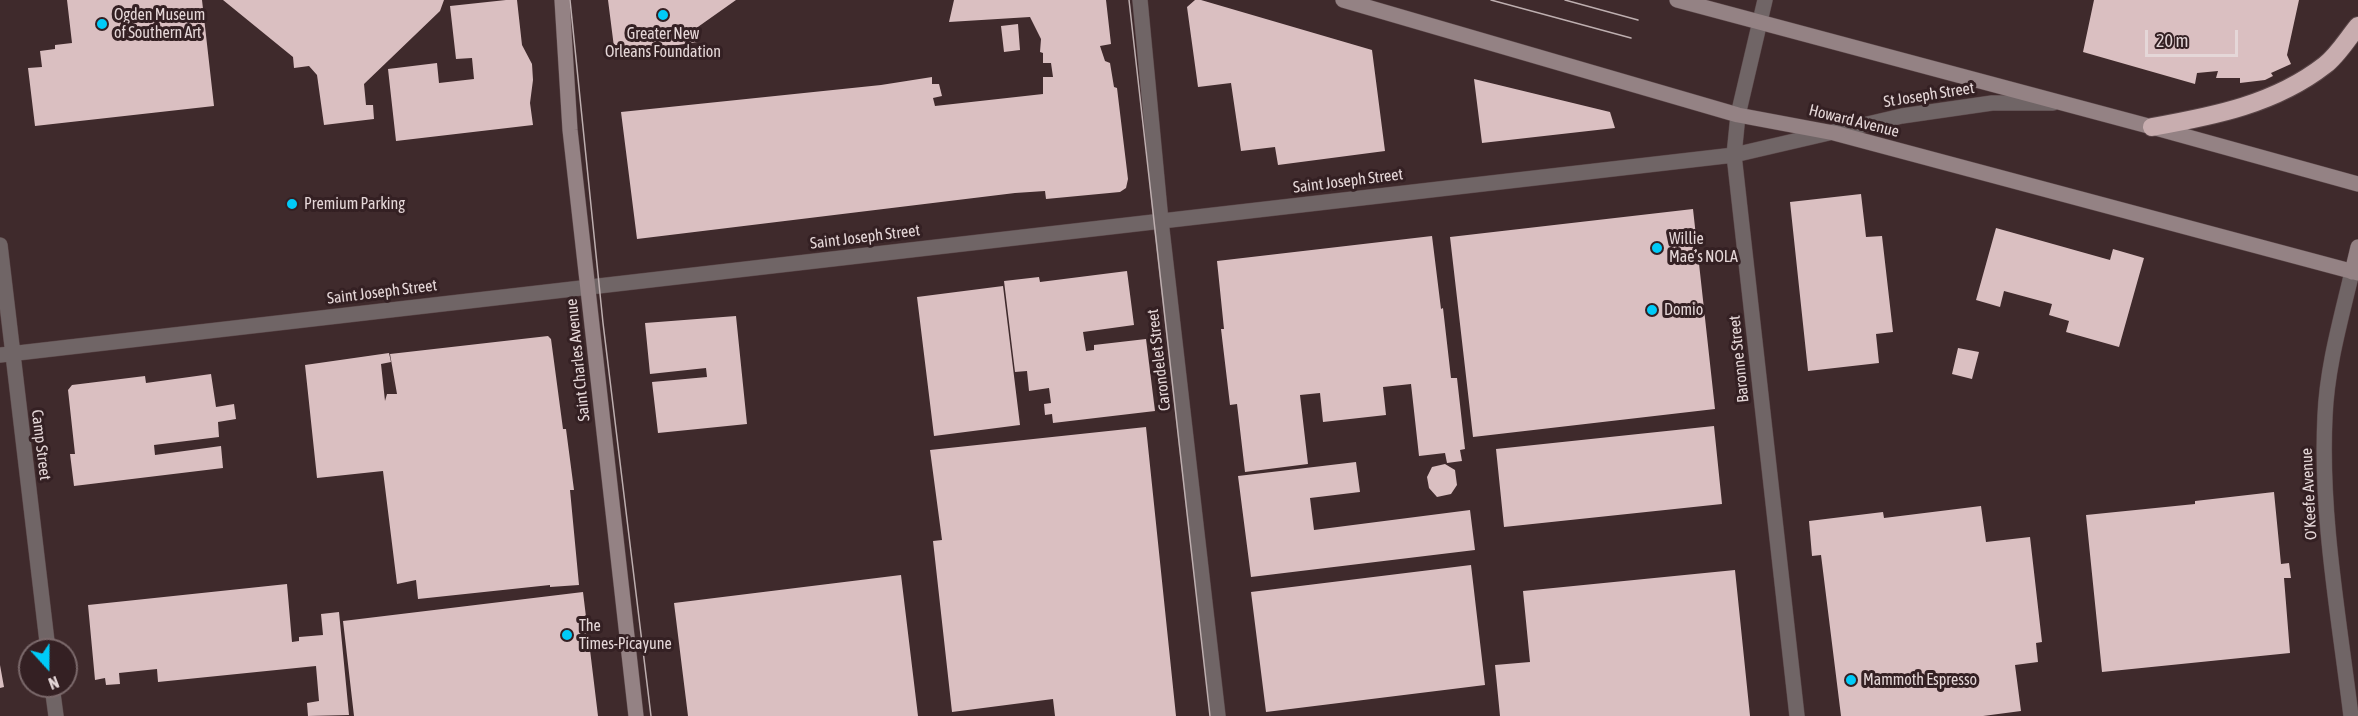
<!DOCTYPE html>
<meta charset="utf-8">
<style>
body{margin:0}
#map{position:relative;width:2358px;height:716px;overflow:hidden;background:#3f2a2c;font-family:"Asap Condensed",sans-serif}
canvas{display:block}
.north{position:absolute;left:18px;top:638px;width:60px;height:60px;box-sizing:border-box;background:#342023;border:2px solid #7b696b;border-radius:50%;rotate:159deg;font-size:16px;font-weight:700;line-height:24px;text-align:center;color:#e5d7d8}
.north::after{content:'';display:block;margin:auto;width:21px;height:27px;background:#00cbf8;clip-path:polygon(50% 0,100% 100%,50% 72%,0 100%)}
.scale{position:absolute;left:2145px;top:30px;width:93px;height:27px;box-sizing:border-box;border:3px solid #e5d7d8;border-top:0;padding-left:8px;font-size:18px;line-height:21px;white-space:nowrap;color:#e5d7d8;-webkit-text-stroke:4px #342023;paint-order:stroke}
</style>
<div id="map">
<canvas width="2358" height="716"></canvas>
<div class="north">N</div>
<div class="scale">20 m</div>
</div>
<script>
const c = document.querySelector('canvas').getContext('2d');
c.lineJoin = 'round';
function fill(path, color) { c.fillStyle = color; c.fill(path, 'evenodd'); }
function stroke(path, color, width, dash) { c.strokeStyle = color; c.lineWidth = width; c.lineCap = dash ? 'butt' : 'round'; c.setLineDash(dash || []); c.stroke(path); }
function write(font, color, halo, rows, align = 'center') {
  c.font = font + ' "Asap Condensed",sans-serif'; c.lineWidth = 6; c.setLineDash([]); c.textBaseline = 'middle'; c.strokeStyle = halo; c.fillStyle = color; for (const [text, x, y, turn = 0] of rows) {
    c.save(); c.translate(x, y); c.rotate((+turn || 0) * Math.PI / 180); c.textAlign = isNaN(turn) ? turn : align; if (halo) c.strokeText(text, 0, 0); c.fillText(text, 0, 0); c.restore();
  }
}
fill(new Path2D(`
 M 67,0 L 202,0 L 214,106 L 35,126 L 28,68 L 42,67 L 40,51 L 55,49 L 55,45 L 72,43 Z
 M 223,0 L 444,0 L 440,11 L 364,84 L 366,105 L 373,105 L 374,119 L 324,125 L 317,75 L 309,66 L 294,68 L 293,57 Z
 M 506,0 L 517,0 L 522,45 L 532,64 L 533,80 L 530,103 L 533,125 L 396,141 L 388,69 L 437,63 L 439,83 L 474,79 L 472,58 L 456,59 L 450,6 Z
 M 608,0 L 736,0 L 695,29 L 697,42 L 615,55 Z
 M 954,0 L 1106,0 L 1111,44 L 1100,46 L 1105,61 L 1110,63 L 1114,87 L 1117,88 L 1128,179 L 1126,188 L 1120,192 L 1046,199 L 1045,191 L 1015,193 L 637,239 L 621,112 L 881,85 L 932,77 L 932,84 L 939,84 L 942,96 L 933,98 L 935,106 L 1043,94 L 1043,77 L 1053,77 L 1051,63 L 1043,63 L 1043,53 L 1040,52 L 1041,39 L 1030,17 L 949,22 Z
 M 1195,0 L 1201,0 L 1372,50 L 1385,151 L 1278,165 L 1275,147 L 1241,151 L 1231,83 L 1198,87 L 1187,7 Z
 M 2094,0 L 2299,0 L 2287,55 L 2291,64 L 2271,73 L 2273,76 L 2265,80 L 2240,83 L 2240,78 L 2216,78 L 2218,71 L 2197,73 L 2195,84 L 2083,52 Z
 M 1018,24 L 1020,50 L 1004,52 L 1001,26 Z
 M 1474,79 L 1610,112 L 1615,128 L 1482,143 Z
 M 1861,194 L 1866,237 L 1882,236 L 1893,332 L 1876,334 L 1879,363 L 1808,371 L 1790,202 Z
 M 1693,209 L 1715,409 L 1473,437 L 1450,237 Z
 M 1996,228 L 2110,260 L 2113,249 L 2144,258 L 2119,347 L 2066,332 L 2069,321 L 2049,315 L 2052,304 L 2004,291 L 2000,307 L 1976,300 Z
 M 1432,236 L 1441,309 L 1443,308 L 1451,378 L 1457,378 L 1465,449 L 1460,450 L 1462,461 L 1447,463 L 1445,453 L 1419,456 L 1411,384 L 1383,387 L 1386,415 L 1323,422 L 1320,393 L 1300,395 L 1308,464 L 1245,472 L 1237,404 L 1230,405 L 1221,329 L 1224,329 L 1217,261 Z
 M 1127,271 L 1134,325 L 1083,332 L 1086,351 L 1094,350 L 1094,345 L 1146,339 L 1155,411 L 1053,423 L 1052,414 L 1045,415 L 1044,404 L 1051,403 L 1049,388 L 1029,391 L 1027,371 L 1015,372 L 1004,281 L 1039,277 L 1040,282 Z
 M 1003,286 L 1020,425 L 934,436 L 917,297 Z
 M 736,316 L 747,424 L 658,433 L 652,382 L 707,377 L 706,368 L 650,374 L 645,323 Z
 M 548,336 L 551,339 L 563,429 L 566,429 L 574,490 L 570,490 L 579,585 L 550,587 L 550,585 L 418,599 L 416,580 L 397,584 L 383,471 L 317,478 L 305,365 L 389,353 L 391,362 L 381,364 L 385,401 L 387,394 L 397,394 L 390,354 Z
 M 1958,348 L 1979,352 L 1972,379 L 1952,374 Z
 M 211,374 L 216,407 L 234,404 L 236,419 L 218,422 L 219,437 L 154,445 L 155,455 L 221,446 L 223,468 L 74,486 L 70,454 L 75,454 L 68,390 L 72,385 L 145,376 L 146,383 Z
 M 1714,426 L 1722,504 L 1504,527 L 1496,449 Z
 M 1146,427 L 1176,716 L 1055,716 L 1053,699 L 952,712 L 933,541 L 942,540 L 930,450 Z
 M 1356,462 L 1360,492 L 1310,498 L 1314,530 L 1470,510 L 1475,550 L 1251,577 L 1238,476 Z
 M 1445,464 L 1455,470 L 1457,485 L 1451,494 L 1437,497 L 1429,488 L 1427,477 L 1432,467 Z
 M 2274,492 L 2281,564 L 2289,563 L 2291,578 L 2284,578 L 2290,653 L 2102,672 L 2086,515 L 2195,504 L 2195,501 Z
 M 1981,506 L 1986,542 L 2030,537 L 2042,642 L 2036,643 L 2038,662 L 2015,665 L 2021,711 L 1983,716 L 1841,716 L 1821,555 L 1812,556 L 1809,521 L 1883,512 L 1884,518 Z
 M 1471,565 L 1485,685 L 1266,712 L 1251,592 Z
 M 1735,570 L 1750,716 L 1500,716 L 1495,665 L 1530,662 L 1523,591 Z
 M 901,575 L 918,716 L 688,716 L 674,603 Z
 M 287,584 L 292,642 L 299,641 L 299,637 L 323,635 L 321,614 L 339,612 L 349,715 L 308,716 L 307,703 L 319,701 L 316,666 L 158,682 L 157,669 L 119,673 L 120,684 L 106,685 L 105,678 L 95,680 L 88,605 Z
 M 583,592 L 598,716 L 354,716 L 343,621 Z
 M 0,665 L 4,687 L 0,688 Z`), '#dabfc1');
const street = new Path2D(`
 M 1140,0 L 1161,221 L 1218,716
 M 1765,0 L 1738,115 L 1734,155 L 1797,716
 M 0,245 L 48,650
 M 0,355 L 1734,155 L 1902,116 L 1992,103 L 2053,103
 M 52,686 L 56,716
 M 2351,716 C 2339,617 2320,516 2325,416 C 2327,367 2341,319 2352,272`);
const secondary = new Path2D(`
 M 562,0 L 570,130 L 636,716
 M 1343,0 L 1738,115 L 1834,133 L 2358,273
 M 1677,0 L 2152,127 L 2358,184
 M 2352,272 L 2358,247`);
const highway = new Path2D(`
 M 2152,127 C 2214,116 2275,104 2325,65 C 2338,55 2348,38 2358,26`);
stroke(street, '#5a4648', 16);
stroke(secondary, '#5a4648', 16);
stroke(highway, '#5a4648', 20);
stroke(street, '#706566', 15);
stroke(secondary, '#948284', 15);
stroke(highway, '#c8adaf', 18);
stroke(new Path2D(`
 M 570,0 L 603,323 L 651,716
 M 1129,0 L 1210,716
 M 1491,0 L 1631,38
 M 1565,0 L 1638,20`), '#beafb0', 1.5);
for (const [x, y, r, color] of [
 [663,15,6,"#00cbf8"],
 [102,24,6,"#00cbf8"],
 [292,204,6,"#00cbf8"],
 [1657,248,6,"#00cbf8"],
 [1652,310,6,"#00cbf8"],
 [567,635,6,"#00cbf8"],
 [1851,680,6,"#00cbf8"]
]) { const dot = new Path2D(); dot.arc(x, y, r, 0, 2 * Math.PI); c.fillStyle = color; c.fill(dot); stroke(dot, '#342023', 2); }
write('16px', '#e5d7d8', '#342023', [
 ["Ogden Museum",114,15],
 ["of Southern Art",114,33],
 ["Greater New",663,34,"center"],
 ["Orleans Foundation",663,52,"center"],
 ["Premium Parking",304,204],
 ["Willie",1669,239],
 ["Mae’s NOLA",1669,257],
 ["Domio",1664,310],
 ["The",579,626],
 ["Times-Picayune",579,644],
 ["Mammoth Espresso",1863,680]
], 'left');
write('16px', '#e5d7d8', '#342023', [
 ["St Joseph Street",1929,95,-9],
 ["Howard Avenue",1854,121,14],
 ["Saint Joseph Street",1348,181,-7],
 ["Saint Joseph Street",865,237,-7],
 ["Saint Joseph Street",382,292,-7],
 ["Baronne Street",1739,359,-96],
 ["Saint Charles Avenue",578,360,-96],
 ["Carondelet Street",1159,360,-97],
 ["Camp Street",41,445,83],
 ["O'Keefe Avenue",2309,494,-93]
]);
</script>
